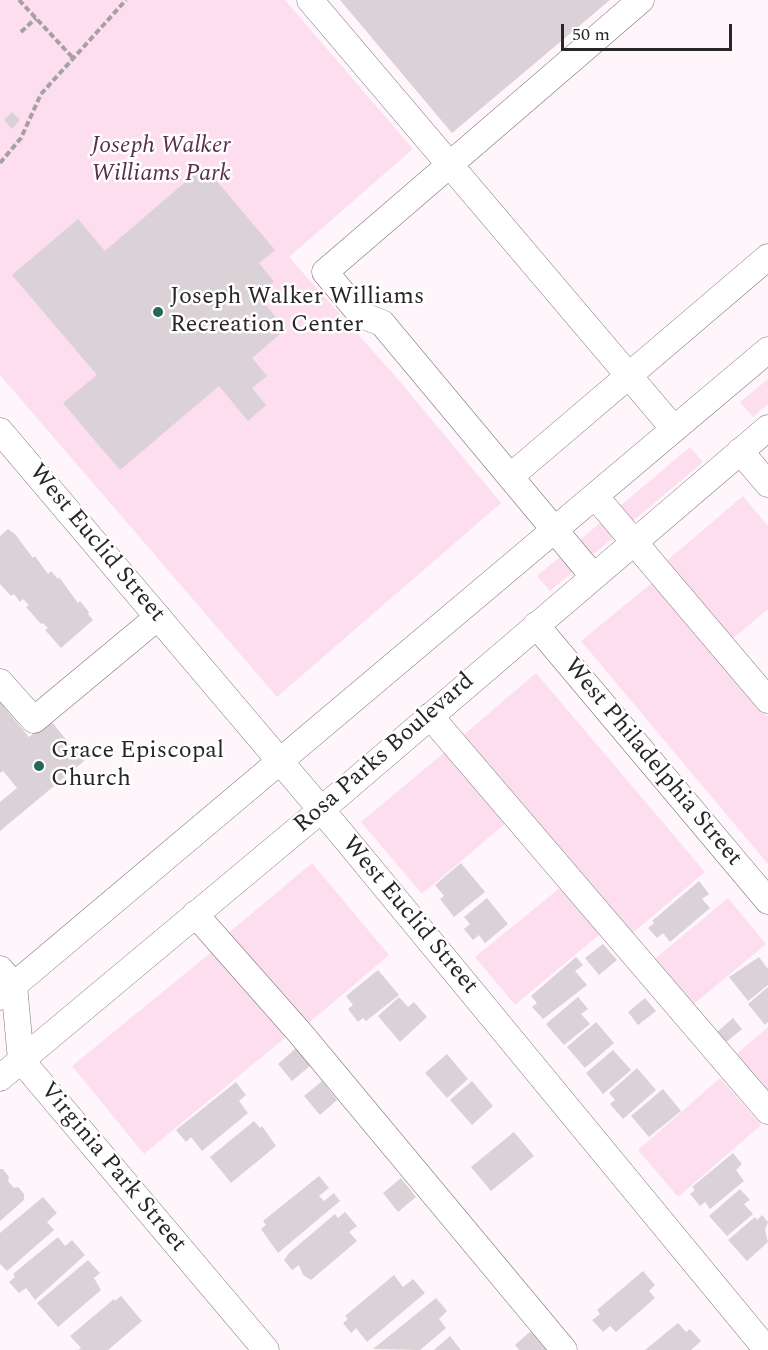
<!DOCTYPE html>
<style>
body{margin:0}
#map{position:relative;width:768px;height:1350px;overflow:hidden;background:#fef6fa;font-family:Spectral,serif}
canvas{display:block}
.scale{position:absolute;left:561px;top:24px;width:171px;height:27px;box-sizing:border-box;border:3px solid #292628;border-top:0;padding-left:8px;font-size:18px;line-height:21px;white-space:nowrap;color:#292628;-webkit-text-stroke:4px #fff;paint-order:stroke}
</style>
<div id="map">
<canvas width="768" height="1350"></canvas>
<div class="scale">50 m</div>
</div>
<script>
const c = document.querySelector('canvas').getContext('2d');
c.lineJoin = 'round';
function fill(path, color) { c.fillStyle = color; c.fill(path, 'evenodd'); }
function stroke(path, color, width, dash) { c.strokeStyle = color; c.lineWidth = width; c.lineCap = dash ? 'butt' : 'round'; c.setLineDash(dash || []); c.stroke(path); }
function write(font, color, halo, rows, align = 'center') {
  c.font = font + ' Spectral,serif'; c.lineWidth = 5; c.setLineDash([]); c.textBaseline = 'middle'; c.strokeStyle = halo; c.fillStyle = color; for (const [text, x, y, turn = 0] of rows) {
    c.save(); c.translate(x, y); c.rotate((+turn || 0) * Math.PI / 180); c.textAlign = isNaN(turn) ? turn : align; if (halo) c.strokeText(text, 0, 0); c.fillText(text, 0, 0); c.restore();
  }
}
fill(new Path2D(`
 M 0,0 L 285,0 L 413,149 L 289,257 L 396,377 L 501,503 L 277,697 L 0,375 Z
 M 768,379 L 768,404 L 753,417 L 740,402 Z
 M 690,447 L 703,462 L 550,591 L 537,576 Z
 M 743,496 L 768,526 L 768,609 L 729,642 L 663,564 Z
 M 653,582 L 768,717 L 768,864 L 581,641 Z
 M 536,673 L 705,872 L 628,937 L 459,739 Z
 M 446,751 L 506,823 L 422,894 L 361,822 Z
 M 312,863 L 389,955 L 303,1028 L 226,935 Z
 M 561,887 L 600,934 L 515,1005 L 475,957 Z
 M 728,898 L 766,944 L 689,1008 L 651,962 Z
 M 214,950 L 286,1037 L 144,1154 L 72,1066 Z
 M 768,1027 L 768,1097 L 734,1056 Z
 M 720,1078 L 761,1125 L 678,1197 L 638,1150 Z`), '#fddeef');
fill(new Path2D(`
 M 340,0 L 610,0 L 452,133 Z
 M 12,112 L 20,120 L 12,129 L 4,120 Z
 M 204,166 L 275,250 L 259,263 L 274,282 L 258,296 L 286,329 L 252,358 L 267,376 L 252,388 L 266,405 L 248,421 L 219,386 L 120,470 L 63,403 L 97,375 L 12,275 L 78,219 L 105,251 Z
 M 8,529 L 15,534 L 33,558 L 35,556 L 48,574 L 51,571 L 58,579 L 59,577 L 78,603 L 80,601 L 89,612 L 88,614 L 93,620 L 61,648 L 45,630 L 48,628 L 43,623 L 41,624 L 26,607 L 29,605 L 23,599 L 20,602 L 14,594 L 11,596 L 0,584 L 0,536 Z
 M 0,702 L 29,737 L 50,720 L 84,761 L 0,831 L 0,802 L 17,788 L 3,771 L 0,773 Z
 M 461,863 L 485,892 L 454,917 L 440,899 L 444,896 L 435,885 Z
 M 699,881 L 709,894 L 702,899 L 710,908 L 670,942 L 663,933 L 657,938 L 648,928 L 654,923 L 652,921 Z
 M 487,898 L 508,924 L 485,943 L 479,935 L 473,940 L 464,929 L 470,924 L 464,917 Z
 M 603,944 L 617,960 L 599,975 L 585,958 Z
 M 576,957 L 583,965 L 575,971 L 587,985 L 543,1019 L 532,1007 L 537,1003 L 531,996 Z
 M 759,957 L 768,969 L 768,985 L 748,1001 L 729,977 Z
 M 378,970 L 399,995 L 366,1021 L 363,1018 L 358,1022 L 348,1009 L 353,1005 L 346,996 Z
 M 768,987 L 768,1022 L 765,1025 L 748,1004 Z
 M 399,997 L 408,1007 L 414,1002 L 427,1017 L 400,1042 L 378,1016 Z
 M 578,997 L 588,1009 L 581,1014 L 590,1024 L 564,1045 L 546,1024 Z
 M 645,998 L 656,1011 L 638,1025 L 628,1012 Z
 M 733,1018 L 742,1029 L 724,1044 L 715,1034 Z
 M 596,1022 L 614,1043 L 585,1068 L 567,1047 Z
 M 296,1048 L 311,1065 L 292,1081 L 278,1064 Z
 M 613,1050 L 631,1070 L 603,1094 L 586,1073 Z
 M 447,1054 L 468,1079 L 447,1098 L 425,1073 Z
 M 637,1068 L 656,1090 L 623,1119 L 610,1104 L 615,1100 L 609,1093 Z
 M 322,1081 L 337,1100 L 320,1115 L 304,1096 Z
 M 472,1081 L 493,1106 L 472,1125 L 450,1100 Z
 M 236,1082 L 246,1095 L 239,1101 L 248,1113 L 202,1151 L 191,1137 L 186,1142 L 176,1130 Z
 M 663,1089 L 681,1111 L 649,1137 L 631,1116 Z
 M 254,1121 L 260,1128 L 262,1126 L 276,1146 L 231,1183 L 210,1157 Z
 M 514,1132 L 534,1156 L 491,1191 L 471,1167 Z
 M 733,1153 L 742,1164 L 736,1170 L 744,1181 L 710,1209 L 705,1202 L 700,1206 L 690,1194 L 695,1190 L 692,1187 Z
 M 0,1169 L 3,1169 L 9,1177 L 8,1181 L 14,1188 L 18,1187 L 24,1194 L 24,1200 L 0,1221 Z
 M 319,1176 L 329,1188 L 319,1196 L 324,1201 L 334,1193 L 340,1201 L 278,1253 L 261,1229 L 266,1225 L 263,1221 Z
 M 401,1178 L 416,1197 L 398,1212 L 383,1193 Z
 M 740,1189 L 750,1200 L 744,1204 L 753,1214 L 727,1236 L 709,1216 Z
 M 43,1197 L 57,1213 L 47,1222 L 54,1230 L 7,1271 L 0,1264 L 0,1233 Z
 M 345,1212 L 357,1226 L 349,1232 L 357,1241 L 311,1280 L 303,1275 L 299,1265 L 292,1270 L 284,1260 L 289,1253 L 335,1214 L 338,1218 Z
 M 762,1215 L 768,1222 L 765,1230 L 768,1242 L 747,1261 L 728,1240 L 755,1217 L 757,1220 Z
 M 58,1237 L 65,1246 L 72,1240 L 85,1255 L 35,1300 L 26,1288 L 19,1293 L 9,1282 L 15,1277 L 13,1274 Z
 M 88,1260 L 100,1273 L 94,1278 L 101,1290 L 58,1327 L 37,1303 Z
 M 643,1271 L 655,1285 L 649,1291 L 655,1298 L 616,1332 L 610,1326 L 603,1332 L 592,1320 L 600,1314 L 597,1310 Z
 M 394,1275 L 403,1287 L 413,1279 L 425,1293 L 367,1342 L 356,1328 L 351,1333 L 343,1323 L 348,1319 L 345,1316 Z
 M 121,1296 L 142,1321 L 108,1350 L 78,1350 L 81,1348 L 70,1336 L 114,1299 L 115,1301 Z
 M 436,1298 L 447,1311 L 439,1319 L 446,1328 L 420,1350 L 373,1349 Z
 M 678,1323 L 686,1332 L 690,1329 L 701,1341 L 691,1350 L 645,1350 Z
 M 532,1330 L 550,1350 L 519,1350 L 515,1345 Z
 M 450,1336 L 461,1350 L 434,1350 Z`), '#dad2d6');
const minor = new Path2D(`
 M 310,0 L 674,429
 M 0,431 L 340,832 L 767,1350
 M 740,451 L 768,484
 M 511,476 L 768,257
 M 595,496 L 768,700
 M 593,576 L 382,323 L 361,315 L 325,272 L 641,0
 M 536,625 L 768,901
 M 0,682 L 34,720 L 158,617
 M 430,716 L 768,1111
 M 195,914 L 300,1033 L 564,1350
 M 0,969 L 14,985 L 21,1060 L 266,1350
 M 0,997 L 768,350
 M 0,1078 L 321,810 L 768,428`);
stroke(minor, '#7c7478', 27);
stroke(new Path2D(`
 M 19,0 L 73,58
 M 21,32 L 36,18
 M 0,163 L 21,138 L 41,94 L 126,0`), '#a6a0a3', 4, [6, 3]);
stroke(minor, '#fff', 26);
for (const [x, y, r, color] of [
 [158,312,6,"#256858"],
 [39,766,6,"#256858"]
]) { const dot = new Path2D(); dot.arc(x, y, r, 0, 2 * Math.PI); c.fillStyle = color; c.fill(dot); stroke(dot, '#fff', 2); }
write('italic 24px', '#5b2f4a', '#fff', [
 ["Joseph Walker",161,147],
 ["Williams Park",161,175]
]);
write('24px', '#292628', '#fff', [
 ["Joseph Walker Williams",170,298],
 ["Recreation Center",170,326],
 ["Grace Episcopal",51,752],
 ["Church",51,780]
], 'left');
write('24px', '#292628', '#fff', [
 ["West Euclid Street",96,544,50],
 ["Rosa Parks Boulevard",385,754,-41],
 ["West Philadelphia Street",652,763,50],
 ["West Euclid Street",409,916,50],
 ["Virginia Park Street",112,1168,50]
]);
</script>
